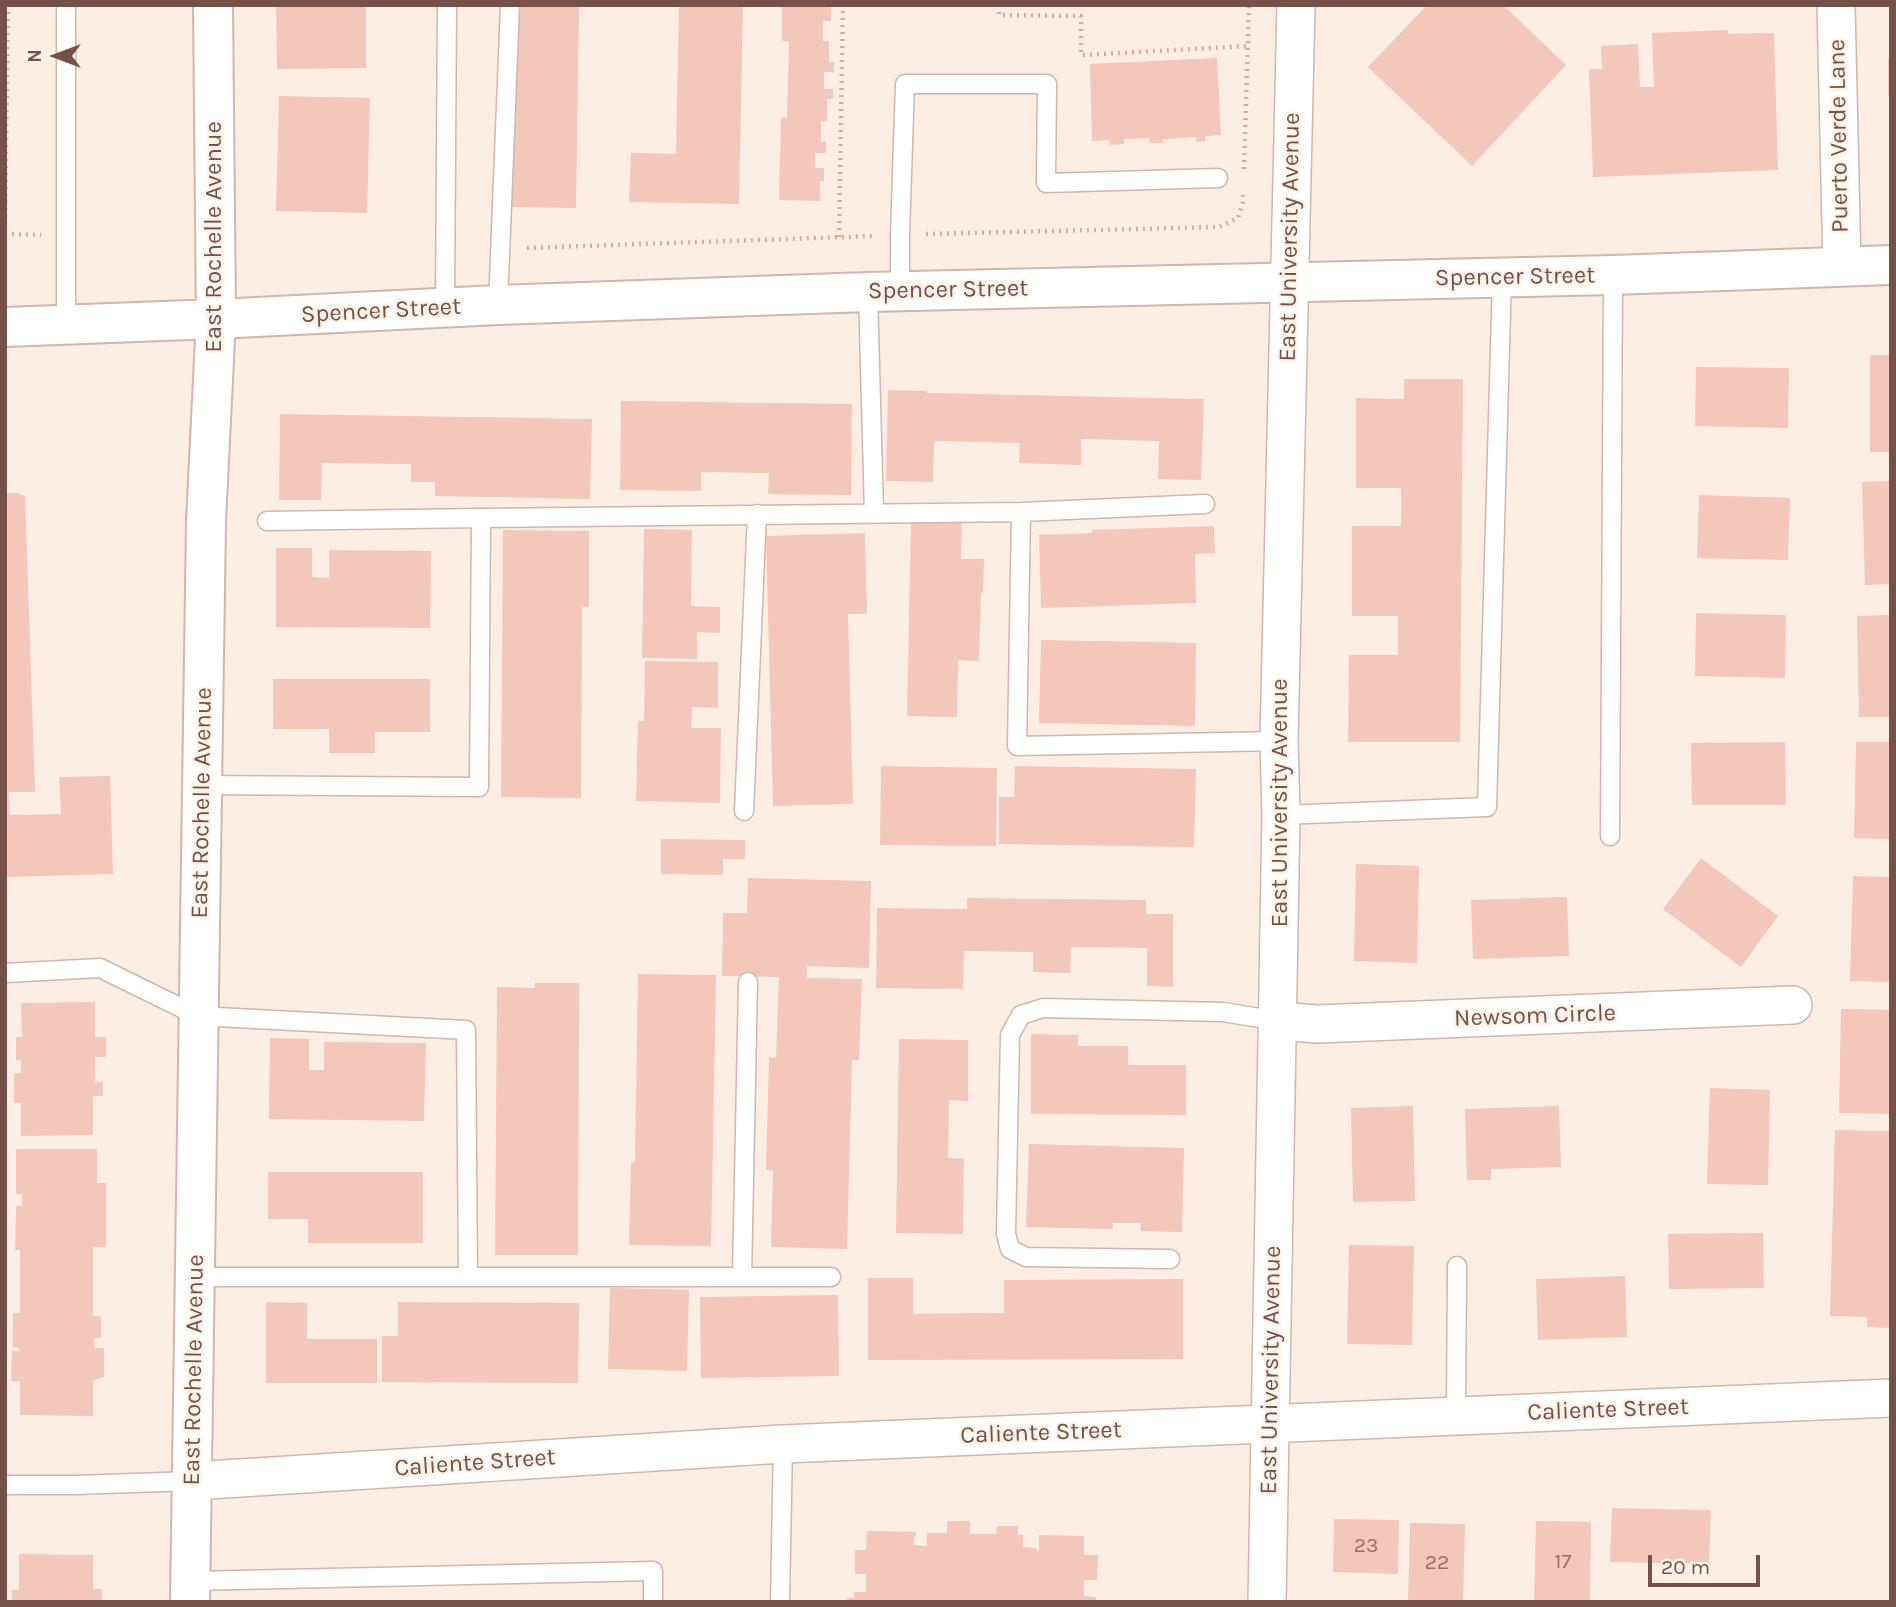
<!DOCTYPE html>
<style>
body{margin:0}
#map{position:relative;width:1896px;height:1607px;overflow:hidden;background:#fdeee3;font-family:Karla,sans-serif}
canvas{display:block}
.frame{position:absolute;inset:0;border:7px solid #765148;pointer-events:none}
.north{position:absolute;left:21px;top:21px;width:70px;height:70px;-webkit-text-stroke:5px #fff3ea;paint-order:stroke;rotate:270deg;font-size:19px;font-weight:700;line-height:28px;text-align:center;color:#765148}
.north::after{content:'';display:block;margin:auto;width:24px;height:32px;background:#765148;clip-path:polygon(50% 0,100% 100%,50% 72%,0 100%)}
.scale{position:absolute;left:1648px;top:1555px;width:112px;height:32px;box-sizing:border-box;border:4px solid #765148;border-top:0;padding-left:9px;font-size:21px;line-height:24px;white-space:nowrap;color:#765148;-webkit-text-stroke:5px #fff3ea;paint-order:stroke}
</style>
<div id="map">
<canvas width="1896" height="1607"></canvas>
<div class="frame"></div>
<div class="north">N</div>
<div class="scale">20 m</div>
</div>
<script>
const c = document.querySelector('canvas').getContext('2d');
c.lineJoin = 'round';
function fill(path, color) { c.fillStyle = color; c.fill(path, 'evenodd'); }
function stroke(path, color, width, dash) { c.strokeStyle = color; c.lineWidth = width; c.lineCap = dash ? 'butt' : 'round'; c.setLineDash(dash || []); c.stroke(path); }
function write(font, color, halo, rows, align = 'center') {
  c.font = font + ' Karla,sans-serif'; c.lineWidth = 5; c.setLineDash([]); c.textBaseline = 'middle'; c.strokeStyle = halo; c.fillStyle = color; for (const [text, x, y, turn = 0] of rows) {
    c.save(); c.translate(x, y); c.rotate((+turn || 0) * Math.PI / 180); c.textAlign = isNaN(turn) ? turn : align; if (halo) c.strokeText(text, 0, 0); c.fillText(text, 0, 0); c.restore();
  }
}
fill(new Path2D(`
 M 276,5 L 366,5 L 366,68 L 277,69 Z
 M 515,5 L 579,5 L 576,208 L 512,207 Z
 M 679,5 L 743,5 L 739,204 L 629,202 L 631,153 L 676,154 Z
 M 782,5 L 831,7 L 831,21 L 823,21 L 823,41 L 829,41 L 829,62 L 834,62 L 834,72 L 824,72 L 824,89 L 833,89 L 833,99 L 827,99 L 827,121 L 821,121 L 821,142 L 826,142 L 826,153 L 815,153 L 815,168 L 824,168 L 824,181 L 820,181 L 820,201 L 779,200 L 781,118 L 787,118 L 789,41 L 782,41 Z
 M 1427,5 L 1503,5 L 1566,65 L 1472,166 L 1368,67 Z
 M 1728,30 L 1728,34 L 1774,33 L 1778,170 L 1593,177 L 1589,69 L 1602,69 L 1601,46 L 1638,44 L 1640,87 L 1654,87 L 1652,33 Z
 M 1217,58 L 1221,135 L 1205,136 L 1205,141 L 1196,142 L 1196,137 L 1163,139 L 1163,143 L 1150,143 L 1149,138 L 1124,139 L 1124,144 L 1110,145 L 1109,140 L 1092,141 L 1090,64 Z
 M 1888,59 L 1891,59 L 1891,96 L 1888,96 Z
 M 279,96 L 370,98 L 367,213 L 276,211 Z
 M 1870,355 L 1891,355 L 1891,452 L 1870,452 Z
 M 1696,367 L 1789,368 L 1788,428 L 1695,426 Z
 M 1404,379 L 1463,379 L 1460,742 L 1348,742 L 1349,655 L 1398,655 L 1398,616 L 1352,616 L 1352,526 L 1401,526 L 1401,488 L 1356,488 L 1356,398 L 1404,399 Z
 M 888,390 L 927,391 L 927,393 L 1204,399 L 1201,480 L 1158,479 L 1159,441 L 1081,439 L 1081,465 L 1019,463 L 1020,443 L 934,441 L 933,482 L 886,481 Z
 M 621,401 L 852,404 L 851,495 L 768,494 L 769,473 L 701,472 L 701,491 L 620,490 Z
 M 280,414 L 592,419 L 590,499 L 435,496 L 435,482 L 411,482 L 411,464 L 322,463 L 321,500 L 279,500 Z
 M 1891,481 L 1891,584 L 1865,585 L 1862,482 Z
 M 5,493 L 17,493 L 25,496 L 35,792 L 9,792 L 10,815 L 61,814 L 59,777 L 110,776 L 113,874 L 5,877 Z
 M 1699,495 L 1790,498 L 1788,560 L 1697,558 Z
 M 911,520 L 962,521 L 961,559 L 984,559 L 983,593 L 981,593 L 979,661 L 958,660 L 957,717 L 907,716 Z
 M 1214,526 L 1215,553 L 1195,554 L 1196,603 L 1041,608 L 1039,535 L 1092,533 L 1092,530 Z
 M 644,529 L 692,530 L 691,606 L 720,607 L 720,633 L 697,632 L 697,659 L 642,658 Z
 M 503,530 L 589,531 L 589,607 L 582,607 L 581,798 L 501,797 Z
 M 865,533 L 867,614 L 848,614 L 853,804 L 773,806 L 766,536 Z
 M 276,548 L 312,548 L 312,577 L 329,578 L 329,550 L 431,551 L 430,628 L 276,627 Z
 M 1696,613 L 1786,615 L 1785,678 L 1695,676 Z
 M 1891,615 L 1891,717 L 1859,717 L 1857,616 Z
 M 1041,640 L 1196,643 L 1195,726 L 1039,723 Z
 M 645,661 L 718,662 L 718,708 L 692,707 L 691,728 L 721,728 L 720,803 L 636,801 L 638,721 L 644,721 Z
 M 273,679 L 430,679 L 430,732 L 375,732 L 375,753 L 329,753 L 329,729 L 273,729 Z
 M 1785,742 L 1786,805 L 1692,805 L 1691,743 Z
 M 1856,742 L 1891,742 L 1891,839 L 1854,838 Z
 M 881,766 L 997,768 L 996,846 L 880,845 Z
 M 1015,766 L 1196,769 L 1194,847 L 999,844 L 999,797 L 1014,797 Z
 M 661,839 L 745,840 L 745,859 L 723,859 L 723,875 L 661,874 Z
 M 1701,858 L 1778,916 L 1741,967 L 1663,909 Z
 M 1356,864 L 1419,866 L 1417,963 L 1354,961 Z
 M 1853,876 L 1891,877 L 1891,982 L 1850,981 Z
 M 748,878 L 871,881 L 869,968 L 807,966 L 807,978 L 862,979 L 859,1060 L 852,1060 L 847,1249 L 771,1247 L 773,1171 L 766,1170 L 769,1057 L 776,1058 L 779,977 L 722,976 L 723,913 L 747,913 Z
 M 1567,897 L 1569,956 L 1473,959 L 1471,900 Z
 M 967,898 L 1146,900 L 1146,914 L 1173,914 L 1173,987 L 1147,986 L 1147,948 L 1071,947 L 1070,973 L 1033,972 L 1033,952 L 964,951 L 963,989 L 876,988 L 877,908 L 967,909 Z
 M 638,974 L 716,975 L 711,1246 L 629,1245 L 631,1162 L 635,1162 Z
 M 535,983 L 579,983 L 578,1255 L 495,1255 L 497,987 L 535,988 Z
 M 95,1002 L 95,1037 L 106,1037 L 106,1057 L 95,1057 L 95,1082 L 103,1082 L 103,1096 L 93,1096 L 93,1135 L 21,1136 L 21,1103 L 14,1103 L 14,1073 L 21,1073 L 21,1060 L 16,1060 L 16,1037 L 22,1037 L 21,1003 Z
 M 1841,1009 L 1891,1010 L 1891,1114 L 1839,1113 Z
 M 1031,1034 L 1078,1035 L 1078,1046 L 1128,1046 L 1128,1065 L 1186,1065 L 1186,1115 L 1031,1114 Z
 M 270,1038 L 309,1039 L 309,1070 L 324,1070 L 324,1042 L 426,1043 L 424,1121 L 269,1119 Z
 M 899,1039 L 968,1040 L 968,1101 L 949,1100 L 948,1158 L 964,1159 L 963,1234 L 896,1233 Z
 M 1710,1088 L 1770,1090 L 1768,1185 L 1707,1184 Z
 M 1413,1106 L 1415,1201 L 1353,1202 L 1351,1108 Z
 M 1559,1106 L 1561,1167 L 1491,1169 L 1491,1180 L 1467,1180 L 1465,1109 Z
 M 1835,1130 L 1891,1131 L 1891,1328 L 1867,1327 L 1867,1317 L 1830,1316 Z
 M 1029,1144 L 1184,1148 L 1182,1232 L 1141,1231 L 1141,1223 L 1113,1223 L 1113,1229 L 1026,1227 Z
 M 16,1149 L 97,1149 L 97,1183 L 106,1183 L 106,1247 L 93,1247 L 93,1316 L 101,1316 L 101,1338 L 94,1338 L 94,1348 L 104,1348 L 104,1377 L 93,1380 L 93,1416 L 20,1415 L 20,1381 L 11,1381 L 12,1351 L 19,1351 L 19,1347 L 13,1347 L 13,1313 L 20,1313 L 20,1250 L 15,1250 L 16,1206 L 22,1206 L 22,1194 L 16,1194 Z
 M 268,1172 L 423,1172 L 423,1243 L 308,1243 L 308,1219 L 268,1219 Z
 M 1763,1233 L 1764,1288 L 1669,1289 L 1668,1234 Z
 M 1349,1245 L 1414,1246 L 1412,1345 L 1347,1344 Z
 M 1625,1276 L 1627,1337 L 1538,1340 L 1536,1279 Z
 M 868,1278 L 913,1278 L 913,1314 L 1004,1313 L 1004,1280 L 1183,1279 L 1183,1359 L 868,1360 Z
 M 610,1288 L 689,1290 L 687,1371 L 608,1369 Z
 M 838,1295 L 839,1376 L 701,1378 L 700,1297 Z
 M 266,1302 L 307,1303 L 307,1339 L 377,1339 L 377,1383 L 266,1383 Z
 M 398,1302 L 579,1303 L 578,1383 L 382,1382 L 382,1336 L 398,1336 Z
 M 1612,1508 L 1711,1510 L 1709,1564 L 1610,1562 Z
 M 1334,1519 L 1399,1520 L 1398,1574 L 1333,1572 Z
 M 947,1521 L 970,1521 L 970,1534 L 996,1534 L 997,1526 L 1018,1526 L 1018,1535 L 1023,1535 L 1023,1547 L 1036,1548 L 1036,1550 L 1039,1550 L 1039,1535 L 1084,1536 L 1084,1555 L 1098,1555 L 1097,1580 L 1084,1580 L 1084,1596 L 1096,1597 L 1096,1602 L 847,1602 L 847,1598 L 854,1598 L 854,1592 L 866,1592 L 866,1574 L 855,1574 L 855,1550 L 866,1550 L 867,1531 L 916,1532 L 916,1537 L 914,1537 L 914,1545 L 927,1546 L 927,1533 L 947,1533 Z
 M 1536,1521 L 1591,1522 L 1590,1602 L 1534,1602 Z
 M 1410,1523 L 1465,1524 L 1463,1602 L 1408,1602 Z
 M 19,1554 L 93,1555 L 93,1589 L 102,1589 L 102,1602 L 12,1602 L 12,1590 L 19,1590 Z`), '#f3c7ba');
const service = new Path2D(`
 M 66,5 L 66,324
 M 900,291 L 900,235 L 905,84 L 1047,84 L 1046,183 L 1218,178
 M 868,292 L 874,513
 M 498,305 L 510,5
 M 445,307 L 447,5
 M 1021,512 L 1017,746 L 1279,741
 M 481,518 L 1021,512 L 1205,504
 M 202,785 L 479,787 L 481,518 L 267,521
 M 744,811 L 757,514
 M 1281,815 L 1487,807 L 1502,277
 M 1610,836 L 1613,275
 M 5,973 L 100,968 L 198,1016 L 466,1030 L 468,1277
 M 1170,1259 L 1026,1257 L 1010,1249 L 1006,1234 L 1010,1035 L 1021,1015 L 1043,1008 L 1223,1012 L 1278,1021
 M 195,1277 L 831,1277
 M 742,1277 L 748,982
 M 1456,1416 L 1457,1266
 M 5,1485 L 75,1485 L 192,1481
 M 190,1581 L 653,1571 L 653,1602
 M 780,1602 L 783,1444`);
const minor = new Path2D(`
 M 1836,5 L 1842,266
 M 1278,1021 L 1318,1024 L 1793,1005
 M 192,1481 L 783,1444 L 1891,1398
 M 1267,1602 L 1281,815 L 1279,741 L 1296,5`);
const tertiary = new Path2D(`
 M 5,327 L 216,319 L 498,305 L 868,292 L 1613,275 L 1891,265
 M 190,1602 L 206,521 L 216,319 L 213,5`);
stroke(service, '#d0b6ac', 21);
stroke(minor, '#d0b6ac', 40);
stroke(tertiary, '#d0b6ac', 42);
stroke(new Path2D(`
 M 999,5 L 999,15 L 1081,16 L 1081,55 L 1248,46
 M 1244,169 L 1249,5
 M 5,231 L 8,5
 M 5,234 L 41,235
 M 926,234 L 1219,227 L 1238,218 L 1243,202 L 1243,192
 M 839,237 L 843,5
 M 527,248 L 872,236`), '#d8aa9d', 4.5, [2, 5]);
stroke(service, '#fff', 18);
stroke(minor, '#fff', 37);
stroke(tertiary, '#fff', 38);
write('21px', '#956e64', null, [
 ["23",1366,1546],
 ["17",1563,1562],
 ["22",1437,1563]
]);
write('24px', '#765148', '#fff3ea', [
 ["Puerto Verde Lane",1839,136,-91],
 ["East Rochelle Avenue",214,237,-90],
 ["East University Avenue",1290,237,-89],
 ["Spencer Street",1515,277,-1],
 ["Spencer Street",948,290,-1],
 ["Spencer Street",381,311,-3],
 ["East Rochelle Avenue",202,803,-89],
 ["East University Avenue",1280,803,-90],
 ["Newsom Circle",1535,1016,-2],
 ["East Rochelle Avenue",194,1370,-89],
 ["East University Avenue",1271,1370,-89],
 ["Caliente Street",1608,1410,-2],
 ["Caliente Street",1041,1433,-2],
 ["Caliente Street",475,1463,-4]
]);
</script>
